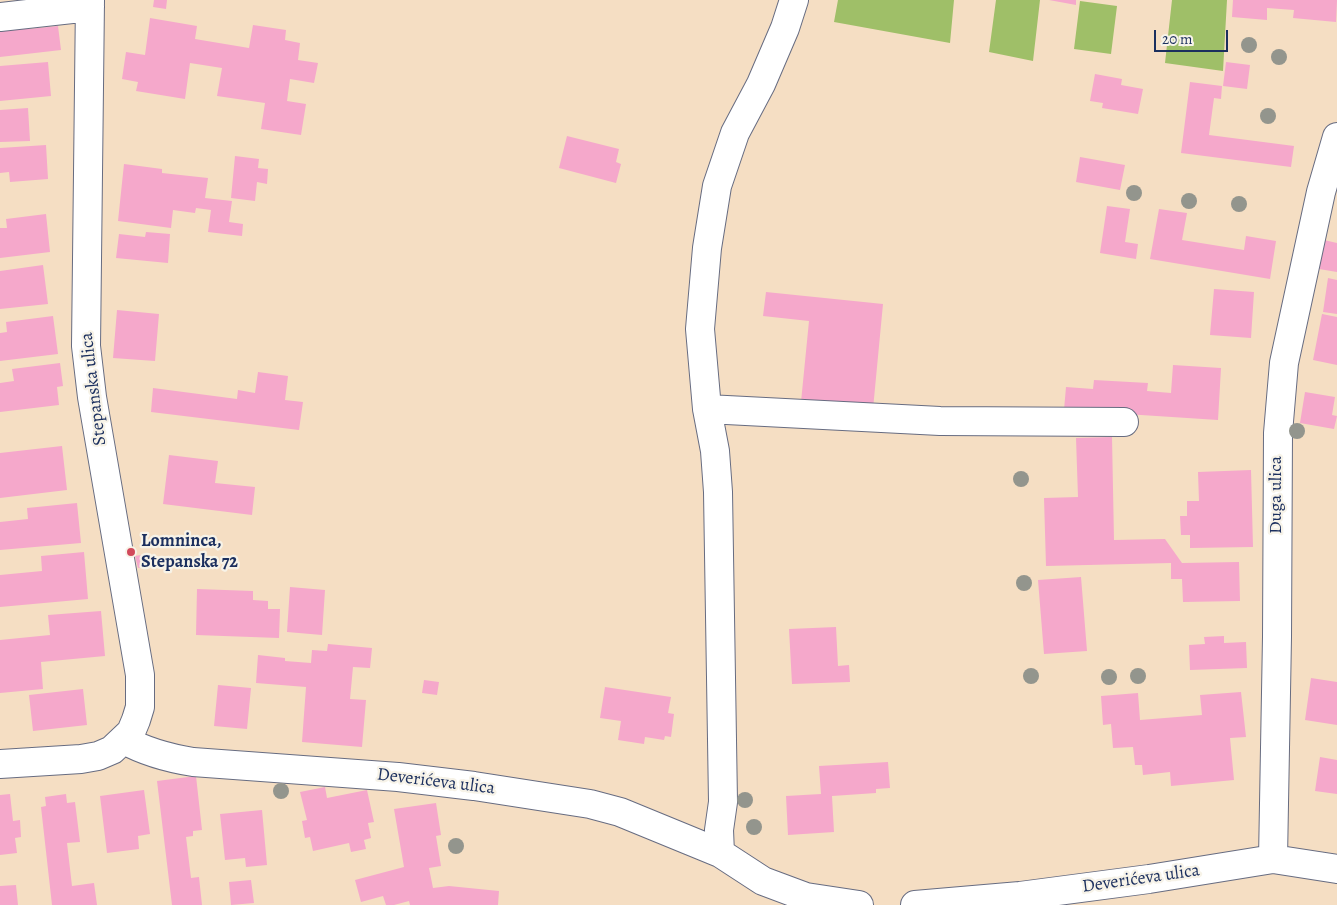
<!DOCTYPE html>
<meta charset="utf-8">
<style>
body{margin:0}
#map{position:relative;width:1337px;height:905px;overflow:hidden;background:#f5dec3;font-family:Alegreya,serif}
canvas{display:block}
.scale{position:absolute;left:1154px;top:30px;width:74px;height:22px;box-sizing:border-box;border:2px solid #1b2f5e;border-top:0;padding-left:6px;font-size:15px;line-height:18px;white-space:nowrap;color:#1b2f5e;-webkit-text-stroke:4px #f7f3e8;paint-order:stroke}
</style>
<div id="map">
<canvas width="1337" height="905"></canvas>
<div class="scale">20 m</div>
</div>
<script>
const c = document.querySelector('canvas').getContext('2d');
c.lineJoin = 'round';
function fill(path, color) { c.fillStyle = color; c.fill(path, 'evenodd'); }
function stroke(path, color, width, dash) { c.strokeStyle = color; c.lineWidth = width; c.lineCap = dash ? 'butt' : 'round'; c.setLineDash(dash || []); c.stroke(path); }
function write(font, color, halo, rows, align = 'center') {
  c.font = font + ' Alegreya,serif'; c.lineWidth = 4.5; c.setLineDash([]); c.textBaseline = 'middle'; c.strokeStyle = halo; c.fillStyle = color; for (const [text, x, y, turn = 0] of rows) {
    c.save(); c.translate(x, y); c.rotate((+turn || 0) * Math.PI / 180); c.textAlign = isNaN(turn) ? turn : align; if (halo) c.strokeText(text, 0, 0); c.fillText(text, 0, 0); c.restore();
  }
}
fill(new Path2D(`
 M 838,0 L 954,0 L 950,43 L 834,22 Z
 M 996,0 L 1040,0 L 1033,61 L 989,52 Z
 M 1172,0 L 1227,0 L 1223,71 L 1165,63 Z
 M 1080,1 L 1117,6 L 1111,54 L 1074,49 Z`), '#9fbf68');
fill(new Path2D(`
 M 154,0 L 167,0 L 166,9 L 153,7 Z
 M 1049,0 L 1076,0 L 1076,5 Z
 M 1233,0 L 1337,0 L 1336,22 L 1293,18 L 1294,10 L 1267,8 L 1267,20 L 1232,17 Z
 M 150,18 L 197,26 L 195,39 L 249,48 L 253,25 L 286,30 L 285,40 L 300,43 L 298,60 L 318,63 L 314,83 L 290,79 L 287,101 L 306,104 L 301,135 L 261,129 L 265,103 L 217,96 L 222,68 L 190,63 L 185,99 L 136,91 L 138,82 L 122,79 L 126,52 L 145,55 Z
 M 27,20 L 28,29 L 58,26 L 61,50 L 0,57 L 0,23 Z
 M 48,62 L 51,96 L 0,101 L 0,66 Z
 M 1226,62 L 1250,65 L 1247,89 L 1223,86 Z
 M 1095,74 L 1122,79 L 1121,85 L 1143,89 L 1138,114 L 1102,108 L 1103,103 L 1090,101 Z
 M 1190,82 L 1222,86 L 1221,99 L 1214,98 L 1209,135 L 1294,146 L 1291,167 L 1181,153 Z
 M 28,108 L 30,141 L 0,142 L 0,110 Z
 M 567,136 L 619,149 L 616,162 L 621,164 L 616,183 L 559,168 Z
 M 46,145 L 48,179 L 10,182 L 9,172 L 0,173 L 0,148 Z
 M 235,156 L 259,159 L 258,168 L 268,169 L 267,184 L 257,182 L 255,201 L 231,198 Z
 M 1080,157 L 1125,165 L 1120,190 L 1076,182 Z
 M 124,164 L 162,169 L 162,173 L 208,178 L 205,198 L 232,201 L 229,222 L 243,224 L 242,236 L 208,232 L 211,210 L 196,208 L 195,213 L 173,210 L 171,228 L 118,221 Z
 M 1107,206 L 1130,209 L 1125,242 L 1138,244 L 1136,259 L 1100,253 Z
 M 1159,209 L 1187,213 L 1182,240 L 1244,250 L 1246,236 L 1276,241 L 1270,279 L 1150,259 Z
 M 46,214 L 50,252 L 0,258 L 0,228 L 7,228 L 6,219 Z
 M 146,232 L 170,234 L 168,263 L 116,258 L 119,234 L 145,237 Z
 M 1324,240 L 1337,243 L 1337,272 L 1319,269 Z
 M 43,265 L 48,304 L 0,309 L 0,271 Z
 M 1328,278 L 1337,280 L 1337,314 L 1323,312 Z
 M 1214,289 L 1254,292 L 1251,338 L 1210,335 Z
 M 766,292 L 883,304 L 873,409 L 801,402 L 809,321 L 763,316 Z
 M 117,310 L 159,314 L 155,361 L 113,358 Z
 M 1322,314 L 1337,317 L 1337,365 L 1313,360 Z
 M 53,316 L 58,354 L 0,361 L 0,333 L 7,332 L 6,322 Z
 M 60,363 L 63,386 L 57,387 L 59,405 L 0,412 L 0,383 L 14,381 L 12,369 Z
 M 1173,365 L 1221,368 L 1218,420 L 1064,410 L 1066,387 L 1093,389 L 1094,380 L 1148,383 L 1147,391 L 1171,393 Z
 M 258,372 L 288,376 L 285,400 L 303,402 L 299,430 L 151,412 L 153,388 L 237,399 L 238,390 L 255,393 Z
 M 1305,392 L 1335,397 L 1332,415 L 1337,416 L 1334,429 L 1300,423 Z
 M 1112,437 L 1114,540 L 1165,539 L 1182,563 L 1239,562 L 1240,601 L 1183,602 L 1182,579 L 1171,579 L 1171,563 L 1046,566 L 1044,498 L 1078,497 L 1076,438 Z
 M 62,446 L 67,490 L 0,498 L 0,453 Z
 M 169,455 L 218,461 L 215,483 L 255,487 L 252,515 L 163,504 Z
 M 1251,470 L 1253,547 L 1190,548 L 1190,535 L 1181,535 L 1180,516 L 1187,516 L 1187,501 L 1199,501 L 1198,472 Z
 M 77,503 L 81,543 L 0,550 L 0,522 L 28,519 L 27,508 Z
 M 84,552 L 88,599 L 0,607 L 0,575 L 42,571 L 41,556 Z
 M 141,555 L 143,567 L 138,568 L 135,556 Z
 M 1081,577 L 1087,651 L 1044,654 L 1038,580 Z
 M 290,587 L 325,590 L 322,635 L 287,632 Z
 M 197,589 L 253,591 L 253,600 L 268,601 L 268,609 L 280,609 L 279,638 L 196,635 Z
 M 101,611 L 105,656 L 41,662 L 43,689 L 0,693 L 0,640 L 50,635 L 48,615 Z
 M 836,627 L 838,666 L 849,665 L 850,682 L 792,684 L 789,629 Z
 M 1224,636 L 1224,643 L 1246,642 L 1247,668 L 1190,670 L 1189,645 L 1205,644 L 1204,637 Z
 M 328,644 L 372,648 L 370,668 L 353,667 L 350,699 L 366,700 L 362,747 L 302,742 L 306,687 L 256,683 L 258,655 L 285,658 L 285,661 L 311,663 L 312,650 L 327,651 Z
 M 1311,678 L 1337,682 L 1337,725 L 1305,720 Z
 M 424,680 L 439,682 L 437,695 L 422,693 Z
 M 218,685 L 251,688 L 247,729 L 214,726 Z
 M 605,687 L 671,697 L 668,713 L 674,714 L 671,737 L 665,736 L 664,740 L 645,737 L 644,744 L 618,740 L 621,721 L 600,718 Z
 M 83,689 L 87,725 L 33,731 L 29,695 Z
 M 1241,692 L 1246,737 L 1230,738 L 1234,780 L 1171,786 L 1170,772 L 1143,775 L 1142,765 L 1135,765 L 1133,747 L 1113,748 L 1111,724 L 1103,725 L 1101,696 L 1138,693 L 1140,720 L 1202,715 L 1200,695 Z
 M 1320,757 L 1337,760 L 1337,794 L 1315,791 Z
 M 888,762 L 890,788 L 876,789 L 876,793 L 832,796 L 834,832 L 788,835 L 786,796 L 821,794 L 819,766 Z
 M 196,776 L 202,830 L 193,831 L 193,836 L 186,837 L 191,878 L 199,877 L 202,905 L 172,905 L 157,781 Z
 M 325,787 L 327,798 L 367,790 L 374,822 L 368,823 L 371,838 L 364,840 L 366,849 L 351,852 L 349,843 L 313,851 L 310,837 L 305,838 L 302,821 L 307,820 L 300,792 Z
 M 144,790 L 150,834 L 138,836 L 139,849 L 107,853 L 100,796 Z
 M 10,794 L 13,821 L 20,820 L 21,837 L 15,838 L 17,853 L 0,855 L 0,795 Z
 M 66,794 L 67,803 L 75,802 L 80,842 L 67,843 L 72,886 L 94,883 L 97,905 L 52,905 L 41,807 L 46,806 L 45,797 Z
 M 436,803 L 441,835 L 436,836 L 441,866 L 429,868 L 433,888 L 449,886 L 499,891 L 498,905 L 410,905 L 409,901 L 394,905 L 386,905 L 383,896 L 361,902 L 355,880 L 404,867 L 394,809 Z
 M 262,810 L 267,865 L 246,867 L 245,858 L 225,860 L 220,814 Z
 M 251,880 L 254,903 L 231,905 L 229,882 Z
 M 16,885 L 18,905 L 0,905 L 0,886 Z`), '#f5a8cb');
const minor = new Path2D(`
 M 0,17 L 90,7
 M 707,409 L 940,421 L 1124,422
 M 124,740 C 146,752 168,758 193,762 L 398,777 L 474,786 L 590,804 L 620,812 L 720,853 L 763,881 L 806,897 L 859,905
 M 0,764 L 81,759 L 98,756 L 112,750 L 131,732 L 136,720 L 140,707 L 140,675 L 92,397 L 86,346 L 90,0
 M 720,853 L 719,830 L 723,802 L 718,492 L 715,451 L 707,409 L 700,329 L 707,248 L 717,186 L 735,133 L 761,84 L 785,28 L 794,0
 M 1273,859 L 1277,637 L 1278,433 L 1284,363 L 1321,192 L 1337,137
 M 915,905 L 1020,896 L 1149,879 L 1273,859 L 1337,869`);
stroke(minor, '#676c81', 30);
stroke(minor, '#fff', 28);
c.fillStyle = '#93958d';
for (const [x, y] of [
 [1249,45],
 [1279,57],
 [1268,116],
 [1134,193],
 [1189,201],
 [1239,204],
 [1297,431],
 [1021,479],
 [1024,583],
 [1031,676],
 [1138,676],
 [1109,677],
 [281,791],
 [745,800],
 [754,827],
 [456,846]
]) { c.beginPath(); c.arc(x, y, 8, 0, 2 * Math.PI); c.fill(); }
for (const [x, y, r, color] of [
 [131,552,5,"#d1495b"]
]) { const dot = new Path2D(); dot.arc(x, y, r, 0, 2 * Math.PI); c.fillStyle = color; c.fill(dot); stroke(dot, '#f7f3e8', 2); }
write('18px', '#1b2f5e', '#f7f3e8', [
 ["Stepanska ulica",94,389,-97],
 ["Duga ulica",1277,495,-90],
 ["Deverićeva ulica",436,782,7],
 ["Deverićeva ulica",1141,879,-8]
]);
write('bold 18px', '#1b2f5e', '#f7f3e8', [
 ["Lomninca,",141,542],
 ["Stepanska 72",141,563]
], 'left');
</script>
